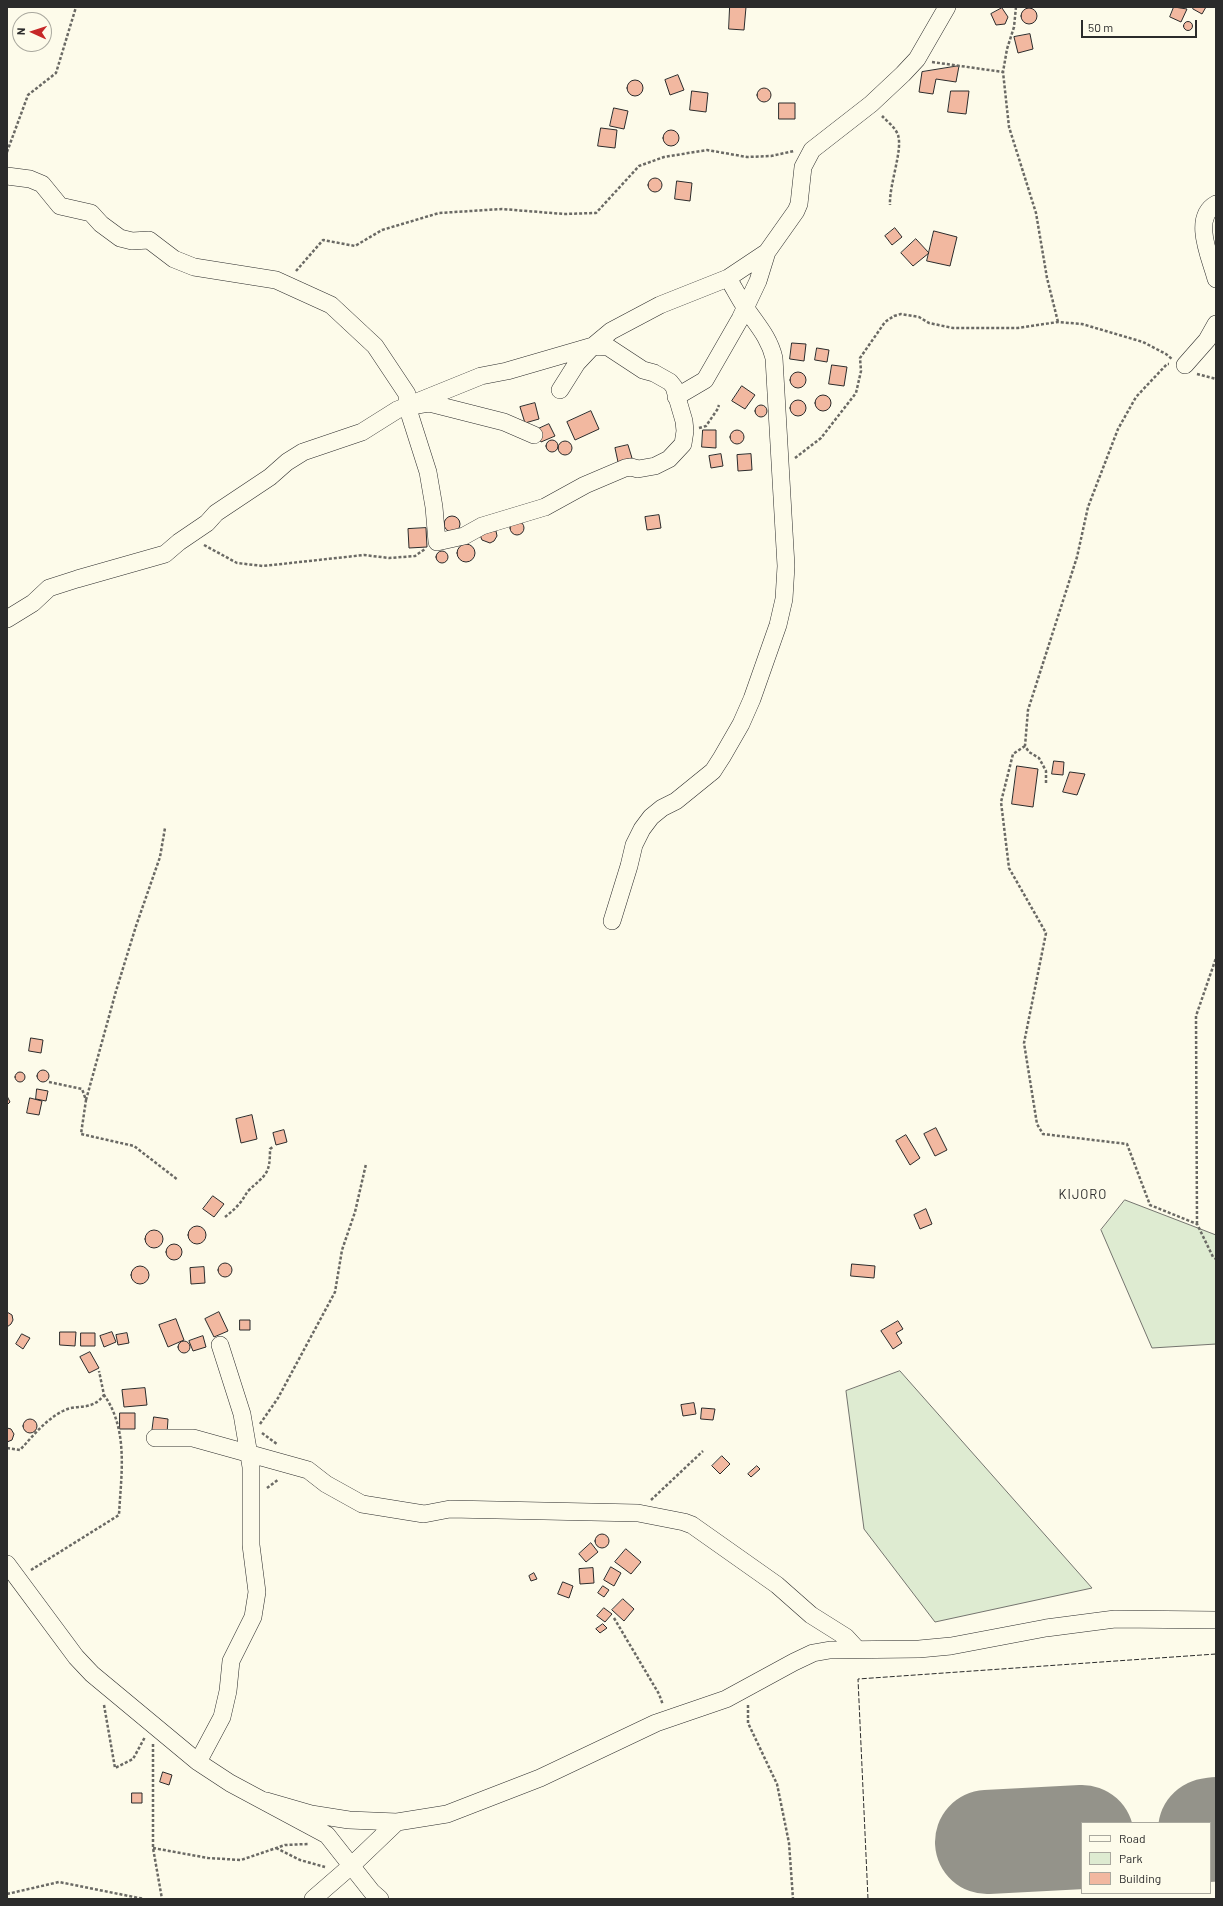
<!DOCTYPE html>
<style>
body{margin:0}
#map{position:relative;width:1223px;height:1906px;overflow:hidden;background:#fdfbea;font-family:Barlow,sans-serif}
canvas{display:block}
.frame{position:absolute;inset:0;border:8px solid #2b2b2b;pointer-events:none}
.legend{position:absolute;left:1081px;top:1822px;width:130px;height:72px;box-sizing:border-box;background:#fdfbea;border:1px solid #a9a89e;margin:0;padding:5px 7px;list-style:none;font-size:12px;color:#2b2b2b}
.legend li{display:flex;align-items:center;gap:8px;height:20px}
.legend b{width:20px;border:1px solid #a9a89e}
.north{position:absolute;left:12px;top:12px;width:40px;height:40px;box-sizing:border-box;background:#fdfbea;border:1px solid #a9a89e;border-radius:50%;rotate:273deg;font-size:11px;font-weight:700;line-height:16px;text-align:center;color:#2b2b2b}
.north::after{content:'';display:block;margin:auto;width:14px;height:18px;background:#c62828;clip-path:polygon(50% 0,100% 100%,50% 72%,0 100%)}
.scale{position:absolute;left:1081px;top:20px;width:116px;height:18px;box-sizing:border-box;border:2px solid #2b2b2b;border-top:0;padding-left:5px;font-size:12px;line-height:14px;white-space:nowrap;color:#2b2b2b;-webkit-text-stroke:3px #fdfbea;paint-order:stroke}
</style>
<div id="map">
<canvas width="1223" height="1906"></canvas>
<div class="frame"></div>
<ul class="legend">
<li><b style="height:5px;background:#fdfbea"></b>Road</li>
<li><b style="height:11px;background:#deebd1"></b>Park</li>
<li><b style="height:11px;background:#f2b8a0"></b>Building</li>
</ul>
<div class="north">N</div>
<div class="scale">50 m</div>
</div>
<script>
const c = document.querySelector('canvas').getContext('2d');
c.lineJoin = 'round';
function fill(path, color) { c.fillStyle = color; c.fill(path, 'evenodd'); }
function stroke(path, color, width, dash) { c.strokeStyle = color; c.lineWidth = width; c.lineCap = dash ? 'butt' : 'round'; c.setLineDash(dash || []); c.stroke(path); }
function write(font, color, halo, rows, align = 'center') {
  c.font = font + ' Barlow,sans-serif'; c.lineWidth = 3; c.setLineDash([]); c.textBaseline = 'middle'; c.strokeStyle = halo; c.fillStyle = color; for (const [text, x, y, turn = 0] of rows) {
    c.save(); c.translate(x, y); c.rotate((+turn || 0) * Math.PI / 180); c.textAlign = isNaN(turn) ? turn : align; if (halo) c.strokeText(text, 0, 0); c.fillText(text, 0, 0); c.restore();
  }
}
const green = new Path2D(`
 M 1125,1200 L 1216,1235 L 1216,1344 L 1152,1348 L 1101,1230 Z
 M 900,1371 L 1092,1588 L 935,1622 L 864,1529 L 846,1391 Z`);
fill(green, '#deebd1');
stroke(green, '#74746e', 1);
stroke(new Path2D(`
 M 1210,1830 L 1216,1829
 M 987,1842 L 1082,1837`), '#94938a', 104);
const building = new Path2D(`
 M 730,7 L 746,7 L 744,30 L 729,29 Z
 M 1174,7 L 1187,9 L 1181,22 L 1170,17 Z
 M 1194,7 L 1206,7 L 1202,14 L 1193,9 Z
 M1021 16a8 8 0 1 1 16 0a8 8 0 1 1-16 0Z
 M 1002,8 L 1008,17 L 1005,24 L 996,25 L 991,14 Z
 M1183.5 26a4.5 4.5 0 1 1 9 0a4.5 4.5 0 1 1-9 0Z
 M 1030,34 L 1033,49 L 1018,53 L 1014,37 Z
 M 959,66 L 956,82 L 936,79 L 933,94 L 919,92 L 922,72 Z
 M 678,75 L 684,90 L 670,95 L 665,80 Z
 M627 88a8 8 0 1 1 16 0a8 8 0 1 1-16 0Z
 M757 95a7 7 0 1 1 14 0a7 7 0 1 1-14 0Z
 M 692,91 L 708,93 L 706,112 L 690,110 Z
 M 951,91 L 969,91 L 966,114 L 948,112 Z
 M 779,103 L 795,103 L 795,119 L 779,119 Z
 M 614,108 L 628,111 L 624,129 L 610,126 Z
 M 601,128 L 617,130 L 615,148 L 598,146 Z
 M663 138a8 8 0 1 1 16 0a8 8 0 1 1-16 0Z
 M648 185a7 7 0 1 1 14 0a7 7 0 1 1-14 0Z
 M 677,181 L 692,183 L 690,201 L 675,199 Z
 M 895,228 L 902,237 L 892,245 L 885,236 Z
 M 934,231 L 957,237 L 950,266 L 927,261 Z
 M 916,239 L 929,253 L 913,266 L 901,253 Z
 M 792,343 L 806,344 L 804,361 L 790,359 Z
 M 817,348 L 829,350 L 827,362 L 815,360 Z
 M 832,365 L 847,367 L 844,386 L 829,384 Z
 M790 380a8 8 0 1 1 16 0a8 8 0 1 1-16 0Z
 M 742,386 L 755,395 L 745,409 L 732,401 Z
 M815 403a8 8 0 1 1 16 0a8 8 0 1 1-16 0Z
 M790 408a8 8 0 1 1 16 0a8 8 0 1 1-16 0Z
 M 535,403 L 539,419 L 525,423 L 520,407 Z
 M755 411a6 6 0 1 1 12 0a6 6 0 1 1-12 0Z
 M 591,411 L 599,429 L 575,440 L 567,422 Z
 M 549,424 L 555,436 L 541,442 L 536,430 Z
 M730 437a7 7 0 1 1 14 0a7 7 0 1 1-14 0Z
 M 703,430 L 716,430 L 716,448 L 702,447 Z
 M546 446a6 6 0 1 1 12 0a6 6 0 1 1-12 0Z
 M558 448a7 7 0 1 1 14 0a7 7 0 1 1-14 0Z
 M 628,445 L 632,458 L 618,462 L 615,448 Z
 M 721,454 L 723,466 L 711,468 L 709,456 Z
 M 751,454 L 752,470 L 738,471 L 737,455 Z
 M 659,515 L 661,528 L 647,530 L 645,517 Z
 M444 524a8 8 0 1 1 16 0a8 8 0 1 1-16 0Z
 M510 528a7 7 0 1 1 14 0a7 7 0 1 1-14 0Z
 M 426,528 L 427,547 L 409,548 L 408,529 Z
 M 496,531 L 497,536 L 494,541 L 490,543 L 482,540 L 480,535 Z
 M457 553a9 9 0 1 1 18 0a9 9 0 1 1-18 0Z
 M436 557a6 6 0 1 1 12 0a6 6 0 1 1-12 0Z
 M 1054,761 L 1064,762 L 1063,775 L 1052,774 Z
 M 1017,766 L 1038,769 L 1033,807 L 1012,804 Z
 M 1070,772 L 1085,774 L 1077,795 L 1063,792 Z
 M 31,1038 L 43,1040 L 41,1053 L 29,1051 Z
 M37 1076a6 6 0 1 1 12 0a6 6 0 1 1-12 0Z
 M15 1077a5 5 0 1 1 10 0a5 5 0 1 1-10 0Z
 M 37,1089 L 48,1091 L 46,1101 L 36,1099 Z
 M 7,1096 L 10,1102 L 7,1105 Z
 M 30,1098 L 42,1101 L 39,1115 L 27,1113 Z
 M 252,1115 L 257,1139 L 241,1143 L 236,1119 Z
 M 936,1128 L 947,1150 L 935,1156 L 924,1134 Z
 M 284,1130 L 287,1142 L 276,1145 L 273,1133 Z
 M 906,1135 L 920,1158 L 910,1165 L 896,1141 Z
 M 213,1196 L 224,1204 L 214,1217 L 203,1209 Z
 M 926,1209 L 932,1224 L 920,1229 L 914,1215 Z
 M188 1235a9 9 0 1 1 18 0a9 9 0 1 1-18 0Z
 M145 1239a9 9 0 1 1 18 0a9 9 0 1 1-18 0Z
 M166 1252a8 8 0 1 1 16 0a8 8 0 1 1-16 0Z
 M218 1270a7 7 0 1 1 14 0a7 7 0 1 1-14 0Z
 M 852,1264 L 875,1266 L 874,1278 L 851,1276 Z
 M131 1275a9 9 0 1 1 18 0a9 9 0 1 1-18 0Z
 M 204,1267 L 205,1283 L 191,1284 L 190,1268 Z
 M 7,1312 L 12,1315 L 13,1320 L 11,1324 L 7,1327 Z
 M 219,1312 L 228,1331 L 214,1337 L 205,1319 Z
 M 176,1319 L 184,1340 L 168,1347 L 159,1325 Z
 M 240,1320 L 250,1320 L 250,1330 L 240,1330 Z
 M 898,1321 L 903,1329 L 896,1333 L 902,1343 L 893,1349 L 881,1331 Z
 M 60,1332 L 76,1332 L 75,1346 L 60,1345 Z
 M 112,1332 L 116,1342 L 104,1347 L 100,1336 Z
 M 81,1333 L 95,1333 L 95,1346 L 81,1346 Z
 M 127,1333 L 129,1343 L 118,1345 L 116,1335 Z
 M 22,1334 L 30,1338 L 23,1349 L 16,1344 Z
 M 203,1336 L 206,1347 L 193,1351 L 189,1341 Z
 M178 1347a6 6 0 1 1 12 0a6 6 0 1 1-12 0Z
 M 90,1352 L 99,1368 L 89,1373 L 80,1357 Z
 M 145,1388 L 147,1405 L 124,1407 L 122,1390 Z
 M 694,1403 L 696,1414 L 683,1416 L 681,1405 Z
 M 702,1408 L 715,1409 L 713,1420 L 701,1419 Z
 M 120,1413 L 135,1413 L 135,1429 L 120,1429 Z
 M 154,1417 L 168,1419 L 167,1434 L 152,1433 Z
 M23 1426a7 7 0 1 1 14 0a7 7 0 1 1-14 0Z
 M 7,1428 L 11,1429 L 14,1434 L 12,1440 L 7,1442 Z
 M 722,1456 L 730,1464 L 720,1474 L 712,1466 Z
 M 757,1466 L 760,1469 L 751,1477 L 748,1474 Z
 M595 1541a7 7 0 1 1 14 0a7 7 0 1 1-14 0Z
 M 591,1543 L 598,1552 L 586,1562 L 579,1554 Z
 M 626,1549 L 641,1562 L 631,1574 L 615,1562 Z
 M 611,1567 L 621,1573 L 614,1586 L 604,1580 Z
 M 593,1568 L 594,1583 L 580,1584 L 579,1569 Z
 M 534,1573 L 537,1579 L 531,1581 L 529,1576 Z
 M 563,1582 L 573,1586 L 569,1598 L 558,1594 Z
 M 603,1586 L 609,1590 L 604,1597 L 598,1593 Z
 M 623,1599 L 634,1609 L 624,1621 L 612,1610 Z
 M 604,1608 L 612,1614 L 605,1622 L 597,1616 Z
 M 603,1624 L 607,1628 L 600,1633 L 596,1629 Z
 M 163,1772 L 172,1775 L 169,1785 L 160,1782 Z
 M 132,1793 L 142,1793 L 142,1803 L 132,1803 Z`);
fill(building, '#f2b8a0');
stroke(building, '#2b2b2b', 1);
const minor = new Path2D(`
 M 7,176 L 30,179 L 42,184 L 60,206 L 91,213 L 101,224 L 120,238 L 132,241 L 149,240 L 174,259 L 194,267 L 276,280 L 331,305 L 375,346 L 407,394 L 407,406 L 428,472 L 434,507 L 437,542 L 464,536 L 482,526 L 545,507 L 585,485 L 625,468 L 631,467 L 638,469 L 655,466 L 669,459 L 683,444 L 685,431 L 684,421 L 674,387 L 670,382 L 654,373 L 643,370 L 608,347 L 593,346 L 577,363 L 560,390
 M 1216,204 C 1191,218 1211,259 1216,279
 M 1185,365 L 1207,340 L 1216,324
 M 676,397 L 705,380 L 740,319 L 758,281 L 767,252
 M 417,405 L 429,403 L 504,422 L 534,435
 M 7,619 L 33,603 L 49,588 L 77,579 L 165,554 L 179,542 L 207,523 L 216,513 L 270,477 L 287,462 L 303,452 L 362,432 L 397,410 L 481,376 L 507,371 L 593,346 L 611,331 L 660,305 L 728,278 L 767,252 L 796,211 L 799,204 L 803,167 L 812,150 L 871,104 L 903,74 L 917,59 L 947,7
 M 612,921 L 629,866 L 634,845 L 642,829 L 651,817 L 662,808 L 676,801 L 713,771 L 722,757 L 741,724 L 752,699 L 778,625 L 784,599 L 786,566 L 774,358 C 769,337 757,325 745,307 C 739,298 734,288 728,278
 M 155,1438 L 193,1438 L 308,1470 L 326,1484 L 362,1504 L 424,1514 L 450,1509 L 638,1513 L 684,1522 L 692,1525 L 777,1585 L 811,1615 L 846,1637 L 857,1649
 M 7,1564 L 76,1657 L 92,1674 L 198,1762 L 230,1783 L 327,1835 L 372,1892 L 380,1899
 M 198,1762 L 222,1717 L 228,1691 L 231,1661 L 253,1617 L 257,1592 L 251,1545 L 251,1467 L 242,1414 L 220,1345
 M 266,1801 L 311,1814 L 349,1820 L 397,1822 L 447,1814 L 540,1778 L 656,1723 L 726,1699 L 794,1662 L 813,1653 L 830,1650 L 919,1649 L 951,1646 L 1046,1628 L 1115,1619 L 1216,1620
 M 313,1899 L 351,1866 L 397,1822`);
stroke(minor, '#2b2b2b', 18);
stroke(new Path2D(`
 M 1016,7 L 1014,27 L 1007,49 L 1003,72 L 1009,127 L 1036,213 L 1047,278 L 1058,322
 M 932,62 L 1003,72
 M 882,116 C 887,121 895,127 898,135 C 903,150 889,185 890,205
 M 7,152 L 28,95 L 56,73 L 76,7
 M 296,271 L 323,240 L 355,246 L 382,230 L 439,213 L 502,209 L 564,214 L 596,213 L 639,166 L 664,157 L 707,150 L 747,157 L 771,156 L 794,151
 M 1197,374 L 1216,379
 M 699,428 L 706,426 L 717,410 L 719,405
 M 795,458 L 821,438 L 856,393 L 861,371 L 860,358 L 885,322 L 894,316 L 901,314 L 919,317 L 929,323 L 953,328 L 1018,328 L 1058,322 L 1082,324 L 1143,342 L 1166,354 L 1172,359
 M 204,545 L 237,563 L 263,566 L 364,555 L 389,558 L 415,556 L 425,549
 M 1025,746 L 1013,754 L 1001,802 L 1009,868 L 1046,933 L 1024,1043 L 1037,1124 L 1043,1134 L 1127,1144 L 1150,1205 L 1197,1224 L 1213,1257 L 1216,1259
 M 1046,783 L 1046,771 L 1039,758 L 1029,752 L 1025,746 L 1028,710 L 1077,557 L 1088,507 L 1118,429 L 1136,397 L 1167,364 L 1169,364
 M 49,1082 L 82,1089 L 86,1100 L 81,1134 L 134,1146 L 178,1180
 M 86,1100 L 116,991 L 136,926 L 160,857 L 165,828
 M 225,1217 C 230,1213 235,1209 239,1204 C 243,1200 245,1195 248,1191 C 266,1174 270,1175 270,1149 L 274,1146
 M 1197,1224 L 1196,1016 L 1216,958
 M 260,1424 L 278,1398 L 335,1292 L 342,1250 L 355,1212 L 366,1164
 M 262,1433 L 277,1444
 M 7,1448 L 20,1450 C 33,1436 45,1420 63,1411 C 78,1403 91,1412 104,1395 L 99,1371
 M 267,1488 L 279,1479
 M 651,1500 L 703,1451
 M 31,1570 L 119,1515 C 121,1475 129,1430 104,1395
 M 614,1618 L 659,1694 L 663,1705
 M 104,1705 L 115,1768 L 133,1759 L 145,1737
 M 748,1705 L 748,1723 L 777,1784 L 789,1843 L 793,1899
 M 153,1744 L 153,1848 L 162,1899
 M 153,1848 L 208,1858 L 241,1860 L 285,1845 L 308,1844
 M 276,1848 L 300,1860 L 325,1867
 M 7,1894 L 59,1882 L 144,1899`), '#6a6964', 2.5, [3, 2]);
stroke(minor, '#fdfbea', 17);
stroke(new Path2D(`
 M 868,1899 L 858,1679 L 1216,1654`), '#2b2b2b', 1, [5, 2]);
c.letterSpacing = '1px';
write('13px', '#2b2b2b', '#fdfbea', [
 ["KIJORO",1083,1195]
]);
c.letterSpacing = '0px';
</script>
